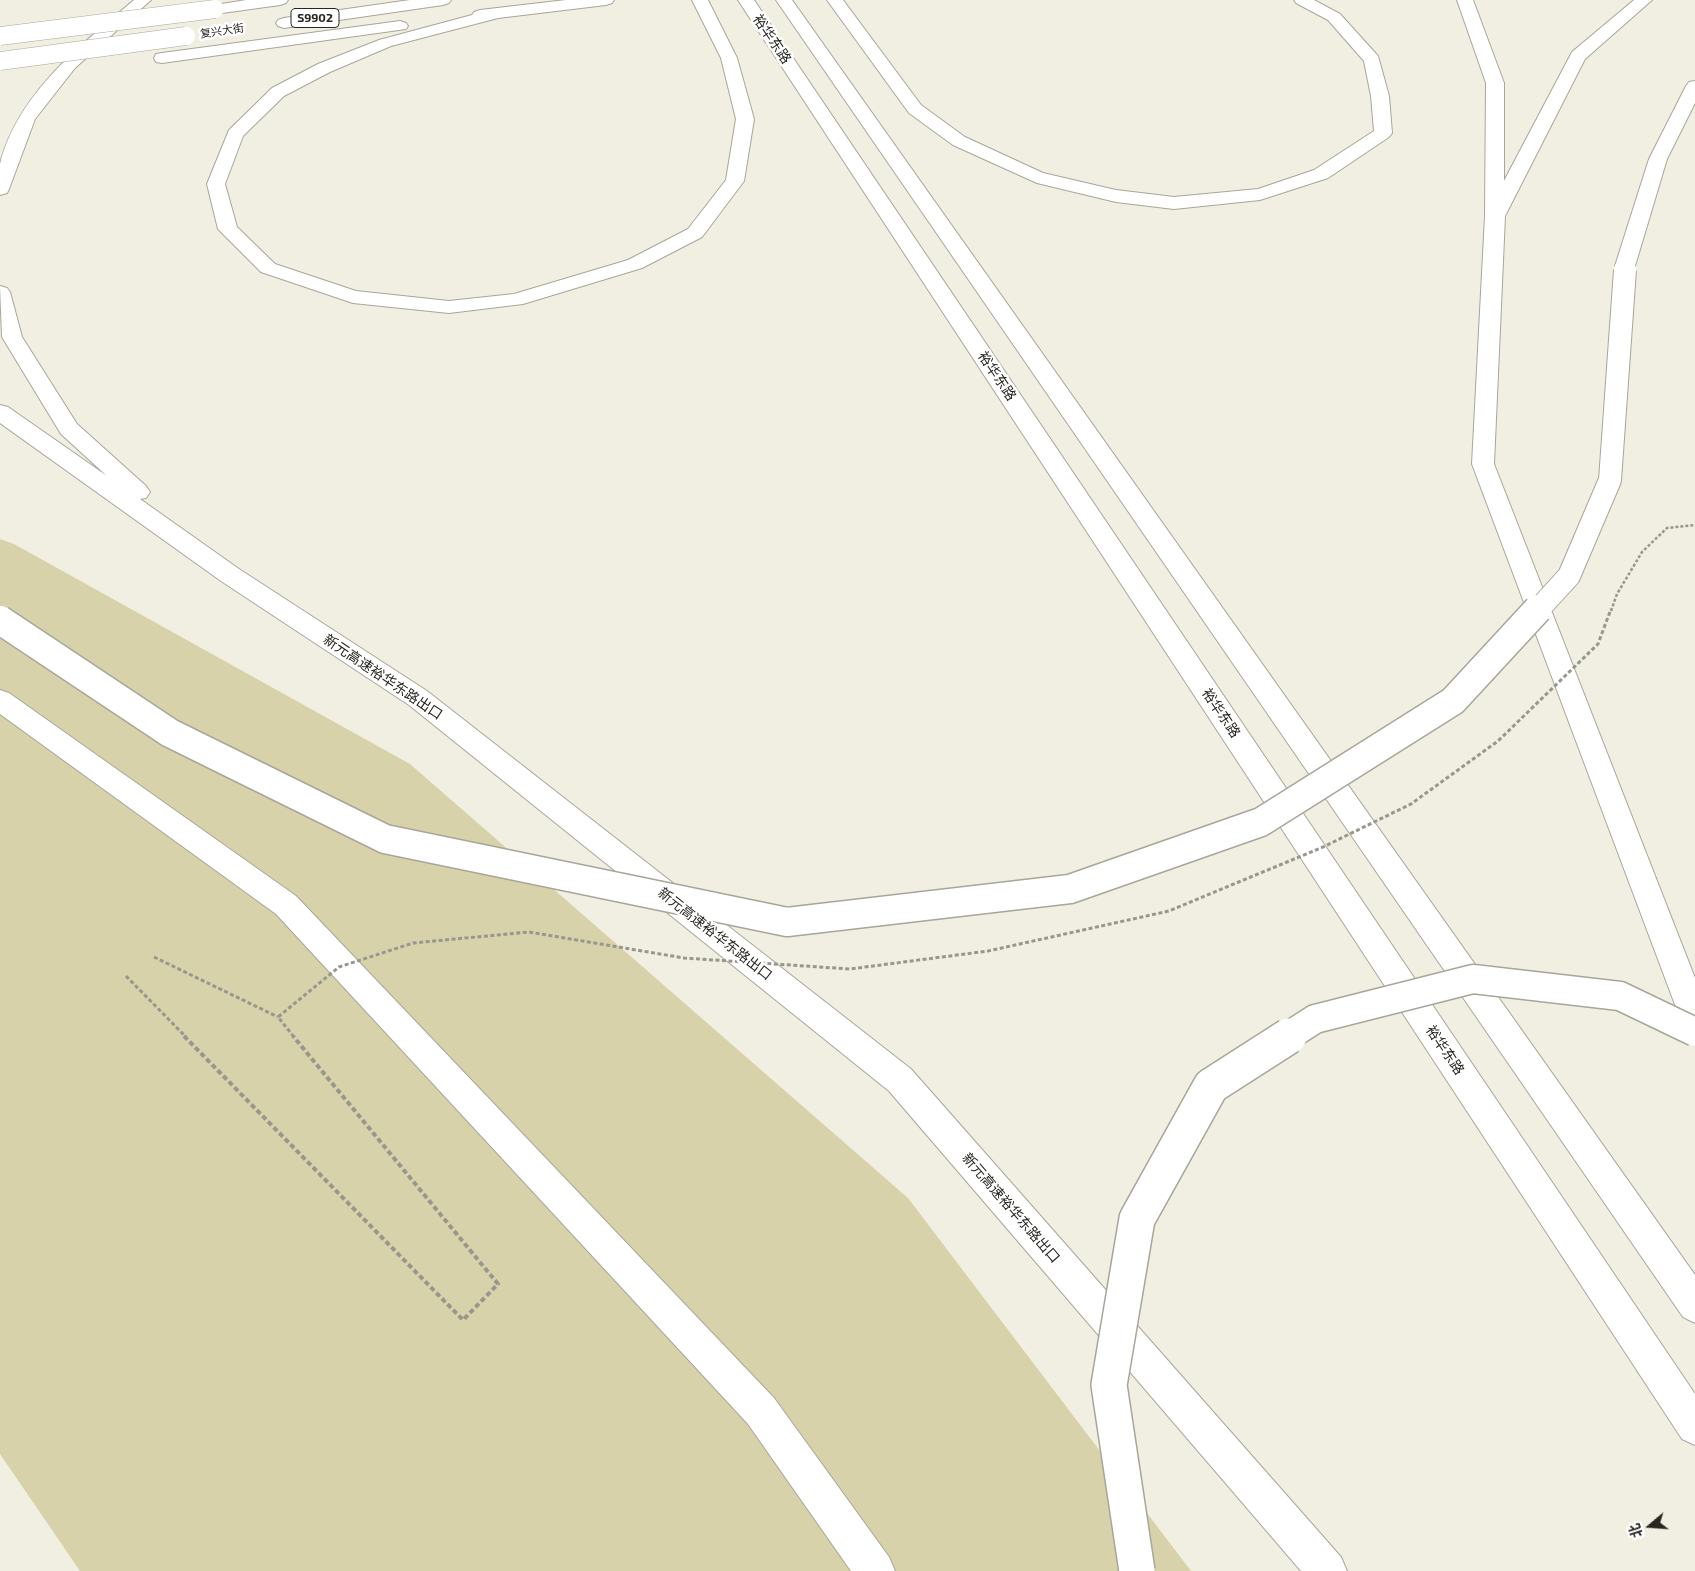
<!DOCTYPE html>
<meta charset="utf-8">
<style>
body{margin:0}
#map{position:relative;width:1695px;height:1571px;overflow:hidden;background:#f1efe1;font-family:"Exo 2","Noto Sans SC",sans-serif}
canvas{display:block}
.north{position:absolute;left:1625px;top:1501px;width:50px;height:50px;-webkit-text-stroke:4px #fff;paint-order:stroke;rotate:252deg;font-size:14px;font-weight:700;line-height:20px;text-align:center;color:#272621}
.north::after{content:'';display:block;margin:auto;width:18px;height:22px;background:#272621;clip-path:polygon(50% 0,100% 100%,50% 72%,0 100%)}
</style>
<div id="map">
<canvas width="1695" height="1571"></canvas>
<div class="north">北</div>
</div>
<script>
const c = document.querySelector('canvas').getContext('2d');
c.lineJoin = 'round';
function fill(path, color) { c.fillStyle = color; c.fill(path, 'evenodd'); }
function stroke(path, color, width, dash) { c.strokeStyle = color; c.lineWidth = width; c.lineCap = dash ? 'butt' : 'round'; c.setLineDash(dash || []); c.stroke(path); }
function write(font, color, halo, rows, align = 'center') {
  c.font = font + ' "Exo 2","Noto Sans SC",sans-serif'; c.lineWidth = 5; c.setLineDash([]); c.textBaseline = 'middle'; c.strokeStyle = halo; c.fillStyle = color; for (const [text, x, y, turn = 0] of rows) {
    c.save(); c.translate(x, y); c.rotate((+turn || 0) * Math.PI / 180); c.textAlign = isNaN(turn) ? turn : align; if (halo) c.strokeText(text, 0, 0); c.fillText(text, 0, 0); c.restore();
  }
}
fill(new Path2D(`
 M 0,539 L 14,544 L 410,764 L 908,1198 L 1191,1571 L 80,1571 L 0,1454 Z`), '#d8d2ab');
const secondary = new Path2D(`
 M 1695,81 L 1695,103 L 1667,159 L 1635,266 L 1632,270 L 1625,272 L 1618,270 L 1615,266 L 1649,159 L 1686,86 L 1689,82 Z
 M 0,690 L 9,693 L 296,896 L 774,1398 L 889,1557 L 895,1571 L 851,1571 L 748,1424 L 276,914 L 0,714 Z`);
const primary = new Path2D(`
 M 738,0 L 754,0 L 1695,1394 L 1695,1445 L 1682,1439 Z
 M 776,0 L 792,0 L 1695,1275 L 1695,1323 L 1683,1317 Z`);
const highway = new Path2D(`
 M 134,0 L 151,0 L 75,68 L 35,119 L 9,189 L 7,193 L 0,195 C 0,185 0,173 0,164 C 18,93 81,45 134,0 Z
 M 246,0 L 288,0 L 286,3 L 280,5 L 215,14 L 209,12 L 207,9 L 209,6 Z
 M 410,0 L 451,0 L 449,3 L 443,5 L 284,28 L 278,26 L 276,23 L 278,20 L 284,18 Z
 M 566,0 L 614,0 L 612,3 L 606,5 L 498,18 L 391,46 L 330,72 L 284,96 L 243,136 L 225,184 L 237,227 L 275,264 L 356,291 L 449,301 L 514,294 L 628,260 L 688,229 L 726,180 L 736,119 L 721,58 L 692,0 L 708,0 L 737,58 L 754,119 L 744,181 L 702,237 L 642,268 L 523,304 L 449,313 L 353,303 L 261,272 L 218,229 L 207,184 L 229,130 L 272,88 L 318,64 L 379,40 L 472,15 L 474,12 L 480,10 Z
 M 827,0 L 843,0 L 921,105 L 965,137 L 1043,173 L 1116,190 L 1174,197 L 1258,189 L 1314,170 L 1374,131 L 1371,96 L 1364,61 L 1328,20 L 1296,3 L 1294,0 L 1314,0 L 1340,14 L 1378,56 L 1389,96 L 1392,133 L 1389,137 L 1328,178 L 1260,200 L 1174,209 L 1116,202 L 1037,183 L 953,145 L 909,113 Z
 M 1457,0 L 1473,0 L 1504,83 L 1504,181 L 1572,52 L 1634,0 L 1652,0 L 1585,59 L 1505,216 L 1494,464 L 1695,978 L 1695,1032 L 1684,1028 L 1680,1018 L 1472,464 L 1485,216 L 1486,83 Z
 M 400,21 L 406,23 L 408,26 L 406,29 L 162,63 L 156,62 L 154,58 L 156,54 L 162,53 Z
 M 0,286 L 7,288 L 10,292 L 22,337 L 77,424 L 146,486 L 150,492 L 146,498 L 140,499 L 239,569 L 427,691 L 911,1069 L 1341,1557 L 1347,1571 L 1301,1571 L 889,1091 L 409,705 L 221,581 L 0,423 L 0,405 L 8,407 L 107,476 L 61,434 L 2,337 Z`);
stroke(secondary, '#a8a699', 2);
stroke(primary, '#a8a699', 2);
stroke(highway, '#a8a699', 2);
stroke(new Path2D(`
 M 154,957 L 278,1017`), '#98978d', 3, [4, 2.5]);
fill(secondary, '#fff');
fill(primary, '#fff');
fill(highway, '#fff');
const secondaryBridgeFar2 = new Path2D(`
 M 1625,271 L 1625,266`);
const secondaryBridgeFar1 = new Path2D(`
 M 1537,611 L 1569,576 L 1610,480 L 1625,270`);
const secondaryBridge = new Path2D(`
 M 0,620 L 170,733 L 385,839 L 787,922 L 1070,889 L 1261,822 L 1453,701 L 1538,609`);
const highwayBridgeFar2 = new Path2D(`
 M 0,36 L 215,9
 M 0,61 L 186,36`);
const highwayBridgeFar1 = new Path2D(`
 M 1287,1037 L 1315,1019 L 1473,979 L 1620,996 L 1695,1032`);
const highwayBridge = new Path2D(`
 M 1137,1571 L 1109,1385 L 1137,1219 L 1211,1086 L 1289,1036`);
stroke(secondaryBridgeFar2, '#a8a699', 19, []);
stroke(secondaryBridgeFar1, '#a8a699', 24, []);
stroke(secondaryBridge, '#a8a699', 31, []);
stroke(highwayBridgeFar2, '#a8a699', 19, []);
stroke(highwayBridgeFar1, '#a8a699', 31, []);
stroke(highwayBridge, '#a8a699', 38, []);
stroke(new Path2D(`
 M 1611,611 L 1617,594 L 1642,552 L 1667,528 L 1695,525`), '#98978d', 2.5, [3, 2]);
stroke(new Path2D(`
 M 126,976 L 186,1037
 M 294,1037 L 278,1017 L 339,967 L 413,943 L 529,932 L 684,958 L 850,969 L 988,951 L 1169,911 L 1323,847 L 1411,804 L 1498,741 L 1598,644 L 1611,609`), '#98978d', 3, [4, 2.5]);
stroke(new Path2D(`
 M 184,1036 L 463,1320 L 498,1284 L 293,1036`), '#98978d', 4, [5, 3]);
stroke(secondaryBridgeFar2, '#fff', 18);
stroke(secondaryBridgeFar1, '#fff', 22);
stroke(secondaryBridge, '#fff', 28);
stroke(highwayBridgeFar2, '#fff', 18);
stroke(highwayBridgeFar1, '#fff', 28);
stroke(highwayBridge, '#fff', 35);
write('11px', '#272621', '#fff', [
 ["复兴大街",222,31,-8]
]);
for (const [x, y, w] of [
 [315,18,48]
]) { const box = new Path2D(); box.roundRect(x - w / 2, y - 9.5, w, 19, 4); c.fillStyle = '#fff'; c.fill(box); stroke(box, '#272621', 1); }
write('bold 12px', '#272621', null, [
 ["S9902",315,18]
]);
write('14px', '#272621', '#fff', [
 ["裕华东路",772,39,56],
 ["裕华东路",997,376,56],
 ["新元高速裕华东路出口",383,677,34],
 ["裕华东路",1221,713,56],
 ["新元高速裕华东路出口",715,934,38],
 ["裕华东路",1445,1050,56],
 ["新元高速裕华东路出口",1011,1208,49]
]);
</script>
